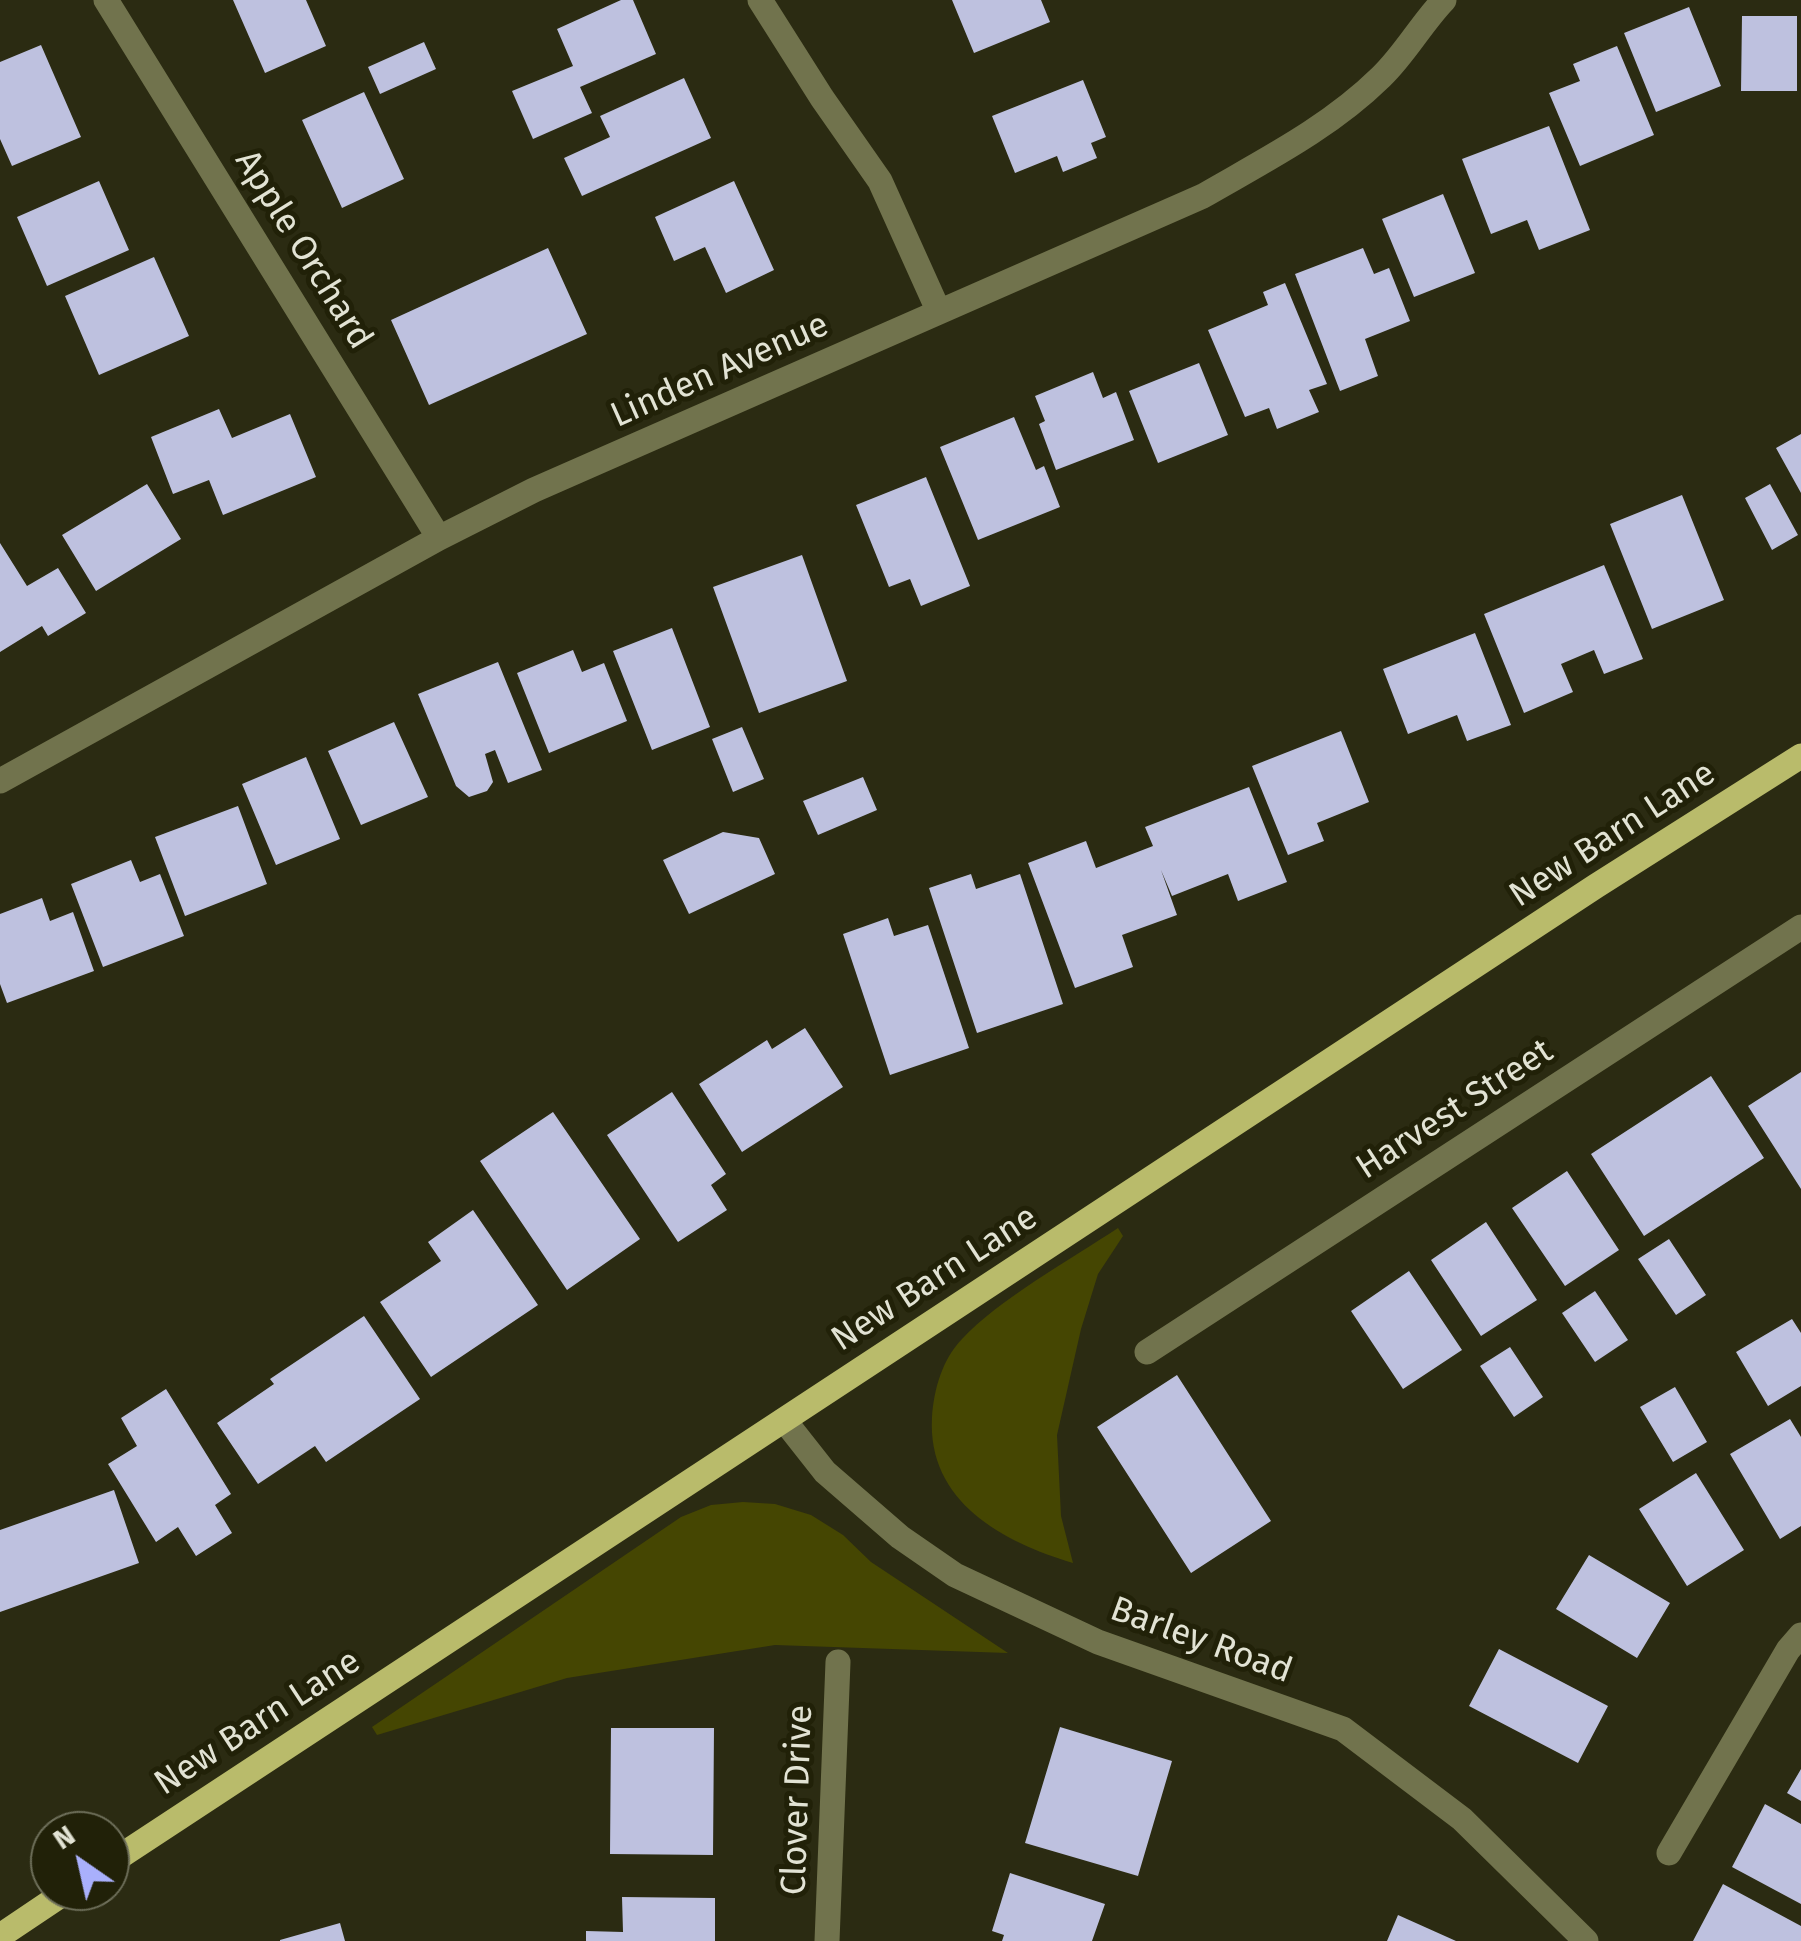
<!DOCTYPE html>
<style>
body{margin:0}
#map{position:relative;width:1801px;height:1941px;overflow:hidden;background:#2b2b12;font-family:"Fira Sans",sans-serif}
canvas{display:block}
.north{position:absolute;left:30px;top:1811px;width:100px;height:100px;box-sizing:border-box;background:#212108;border:2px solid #6e6f5a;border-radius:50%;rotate:326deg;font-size:28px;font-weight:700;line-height:40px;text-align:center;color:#e2e3d4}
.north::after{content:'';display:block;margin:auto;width:35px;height:45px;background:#a9b0fc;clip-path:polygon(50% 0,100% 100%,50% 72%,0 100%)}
</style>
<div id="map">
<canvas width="1801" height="1941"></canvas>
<div class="north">N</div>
</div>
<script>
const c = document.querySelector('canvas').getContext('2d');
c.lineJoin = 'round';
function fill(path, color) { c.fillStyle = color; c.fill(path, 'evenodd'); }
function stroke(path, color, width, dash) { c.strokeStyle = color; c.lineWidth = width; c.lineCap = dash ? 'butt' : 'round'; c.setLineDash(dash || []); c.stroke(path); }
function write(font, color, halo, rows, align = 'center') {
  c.font = font + ' "Fira Sans",sans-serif'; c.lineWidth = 10; c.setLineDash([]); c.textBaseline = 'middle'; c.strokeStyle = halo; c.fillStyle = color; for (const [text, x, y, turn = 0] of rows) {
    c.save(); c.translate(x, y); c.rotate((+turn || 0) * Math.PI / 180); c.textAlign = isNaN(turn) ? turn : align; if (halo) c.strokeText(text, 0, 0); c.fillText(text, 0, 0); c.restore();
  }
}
fill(new Path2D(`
 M 1118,1228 L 1123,1236 L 1098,1274 L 1081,1329 L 1057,1435 L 1061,1516 L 1073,1563 C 1003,1542 927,1502 932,1417 C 934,1389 942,1360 962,1339 C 998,1300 1071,1259 1118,1228 Z
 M 743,1502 L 775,1504 L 811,1515 L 843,1535 L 871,1562 L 1008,1653 L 775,1645 L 567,1678 L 377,1735 L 372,1727 L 681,1517 L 711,1505 Z`), '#454602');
fill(new Path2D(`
 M 233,0 L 306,0 L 326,46 L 265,73 Z
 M 621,0 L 633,0 L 656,54 L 580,87 L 592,113 L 533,139 L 512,91 L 573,66 L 557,29 Z
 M 952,0 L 1041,0 L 1050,22 L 974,53 Z
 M 1689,7 L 1721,86 L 1656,112 L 1624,33 Z
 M 1742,16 L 1797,16 L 1797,91 L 1741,91 Z
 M 424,42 L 436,69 L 380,94 L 368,67 Z
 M 41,45 L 81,137 L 12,166 L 0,139 L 0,62 Z
 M 1617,46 L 1654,135 L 1580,166 L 1549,93 L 1580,81 L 1573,64 Z
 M 684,78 L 711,138 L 582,196 L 564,158 L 610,137 L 600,116 Z
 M 1083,80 L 1106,137 L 1091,143 L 1097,158 L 1063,172 L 1057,156 L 1015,173 L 992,116 Z
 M 364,92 L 404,179 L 342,208 L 302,120 Z
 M 1549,126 L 1590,230 L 1539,250 L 1527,220 L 1491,234 L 1462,159 Z
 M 99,181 L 129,250 L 47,286 L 17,217 Z
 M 734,181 L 774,270 L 726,293 L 705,247 L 674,261 L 655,217 Z
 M 1443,194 L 1475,273 L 1414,297 L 1382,219 Z
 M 548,248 L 587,334 L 429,405 L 391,320 Z
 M 1363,248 L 1374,274 L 1389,268 L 1410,321 L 1365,339 L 1378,376 L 1340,391 L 1295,274 Z
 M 154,257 L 189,336 L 99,375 L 65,296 Z
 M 1285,283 L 1327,384 L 1309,390 L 1319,412 L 1277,429 L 1269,408 L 1245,417 L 1208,330 L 1268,305 L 1263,292 Z
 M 1199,363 L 1228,435 L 1158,463 L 1129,391 Z
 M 1093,372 L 1103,398 L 1116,392 L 1134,440 L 1056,470 L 1039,424 L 1045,421 L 1035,396 Z
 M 219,409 L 232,438 L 290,414 L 316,477 L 223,515 L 209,480 L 173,494 L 151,437 Z
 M 1014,417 L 1036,470 L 1044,466 L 1060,507 L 978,540 L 940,447 Z
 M 1801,434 L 1801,493 L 1776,448 Z
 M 926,477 L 970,586 L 921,606 L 910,579 L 889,587 L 856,505 Z
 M 147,484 L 181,539 L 96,591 L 62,535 Z
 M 1770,484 L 1798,535 L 1772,550 L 1745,498 Z
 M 1682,495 L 1724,600 L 1652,629 L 1610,524 Z
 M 0,543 L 27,586 L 58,568 L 86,613 L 48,636 L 42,626 L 0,652 Z
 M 802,555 L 847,681 L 759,713 L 713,587 Z
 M 1604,565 L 1643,659 L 1604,674 L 1594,650 L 1561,664 L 1573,692 L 1524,713 L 1484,614 Z
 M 672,628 L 710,727 L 652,750 L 613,651 Z
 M 1475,633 L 1511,725 L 1467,741 L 1457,715 L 1408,734 L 1383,669 Z
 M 573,650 L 582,672 L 604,663 L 627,721 L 549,753 L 517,673 Z
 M 498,662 L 542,770 L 508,783 L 495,750 L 485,754 L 493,782 L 487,791 L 469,797 L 456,786 L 418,694 Z
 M 394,722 L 428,797 L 361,825 L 328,751 Z
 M 742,727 L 764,779 L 733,792 L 712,739 Z
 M 1341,731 L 1369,802 L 1317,823 L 1324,841 L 1288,855 L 1252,766 Z
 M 306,757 L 340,839 L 276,865 L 242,784 Z
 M 863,777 L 877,810 L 818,835 L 803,801 Z
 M 1249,787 L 1287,882 L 1238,901 L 1228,874 L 1172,896 L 1161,870 L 1177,915 L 1122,935 L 1133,967 L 1075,988 L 1028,863 L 1086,841 L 1096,868 L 1153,846 L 1145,827 Z
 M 238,806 L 267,884 L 185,916 L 155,837 Z
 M 723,832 L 759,838 L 775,874 L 689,914 L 663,860 Z
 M 131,860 L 140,882 L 160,874 L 184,936 L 103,967 L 71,884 Z
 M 971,874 L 976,889 L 1020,874 L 1063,1004 L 977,1033 L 929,888 Z
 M 42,898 L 50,921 L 73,912 L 94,971 L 7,1003 L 0,984 L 0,914 Z
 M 888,918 L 894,936 L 928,925 L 969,1048 L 890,1075 L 843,934 Z
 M 805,1028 L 843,1087 L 742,1152 L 699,1084 L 767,1040 L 772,1049 Z
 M 1801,1072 L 1801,1189 L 1748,1106 Z
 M 1711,1076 L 1764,1158 L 1644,1236 L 1591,1154 Z
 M 672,1092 L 726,1174 L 711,1185 L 727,1210 L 678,1242 L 607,1135 Z
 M 553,1112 L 640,1239 L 567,1290 L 480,1161 Z
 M 1567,1171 L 1619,1250 L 1565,1286 L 1512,1208 Z
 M 473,1210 L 538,1305 L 431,1377 L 380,1302 L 441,1261 L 428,1242 Z
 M 1486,1222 L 1537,1300 L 1481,1336 L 1431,1260 Z
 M 1669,1239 L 1706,1295 L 1676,1315 L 1638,1259 Z
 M 1409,1271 L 1462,1350 L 1403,1389 L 1351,1311 Z
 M 1595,1291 L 1628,1340 L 1595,1362 L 1562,1313 Z
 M 364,1316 L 420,1399 L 326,1462 L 315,1446 L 258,1484 L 217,1423 L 274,1384 L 270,1379 Z
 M 1792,1319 L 1801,1333 L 1801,1386 L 1768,1406 L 1736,1352 Z
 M 1510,1347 L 1543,1397 L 1514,1417 L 1480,1366 Z
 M 1177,1375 L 1271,1521 L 1191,1573 L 1097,1427 Z
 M 1675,1387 L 1707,1442 L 1673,1462 L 1640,1407 Z
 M 166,1389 L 231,1494 L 215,1505 L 232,1533 L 196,1556 L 178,1527 L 156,1542 L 108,1464 L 137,1446 L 121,1418 Z
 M 1790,1419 L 1801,1437 L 1801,1526 L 1780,1539 L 1730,1454 Z
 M 1696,1473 L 1744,1550 L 1687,1586 L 1639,1509 Z
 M 114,1490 L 139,1563 L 0,1612 L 0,1530 Z
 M 1589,1555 L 1670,1603 L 1637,1658 L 1556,1609 Z
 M 1499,1649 L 1608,1706 L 1578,1763 L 1469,1706 Z
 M 1060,1727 L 1172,1761 L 1138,1876 L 1025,1843 Z
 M 611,1728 L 714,1728 L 713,1855 L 610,1854 Z
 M 1801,1769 L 1801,1801 L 1787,1793 Z
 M 1765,1804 L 1801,1824 L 1801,1904 L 1732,1867 Z
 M 1010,1873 L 1105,1904 L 1092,1941 L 1002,1941 L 1004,1935 L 992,1931 Z
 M 1723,1884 L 1801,1926 L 1801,1941 L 1693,1941 Z
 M 622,1897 L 715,1898 L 715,1941 L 586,1941 L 586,1931 L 623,1932 Z
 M 1398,1915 L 1456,1941 L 1387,1941 Z
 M 340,1923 L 345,1941 L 280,1941 L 280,1940 Z`), '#bec1df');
stroke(new Path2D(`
 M 106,0 L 439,538
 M 760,0 L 822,98 L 880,181 L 939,312
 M 0,781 L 439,538 L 534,490 L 1203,196 C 1265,160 1329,128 1381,77 C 1405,54 1421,24 1444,0
 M 1147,1352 L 1801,927
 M 784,1420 L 825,1472 L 900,1537 L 955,1575 L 1098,1642 L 1343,1729 L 1462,1819 L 1586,1941
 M 1669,1853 L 1788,1650 L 1801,1635
 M 827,1941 L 838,1662`), '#71734d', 25);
stroke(new Path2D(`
 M 110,1863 L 1596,886 L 1801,756
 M 0,1936 L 67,1891`), '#b9bb6b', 25);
write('35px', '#e2e3d4', '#212108', [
 ["Apple Orchard",303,250,58],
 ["Linden Avenue",720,371,-24],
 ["New Barn Lane",1613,835,-33],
 ["Harvest Street",1455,1110,-33],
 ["New Barn Lane",935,1279,-33],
 ["Barley Road",1201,1641,20],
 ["New Barn Lane",258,1723,-33],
 ["Clover Drive",798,1800,-88]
]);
</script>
